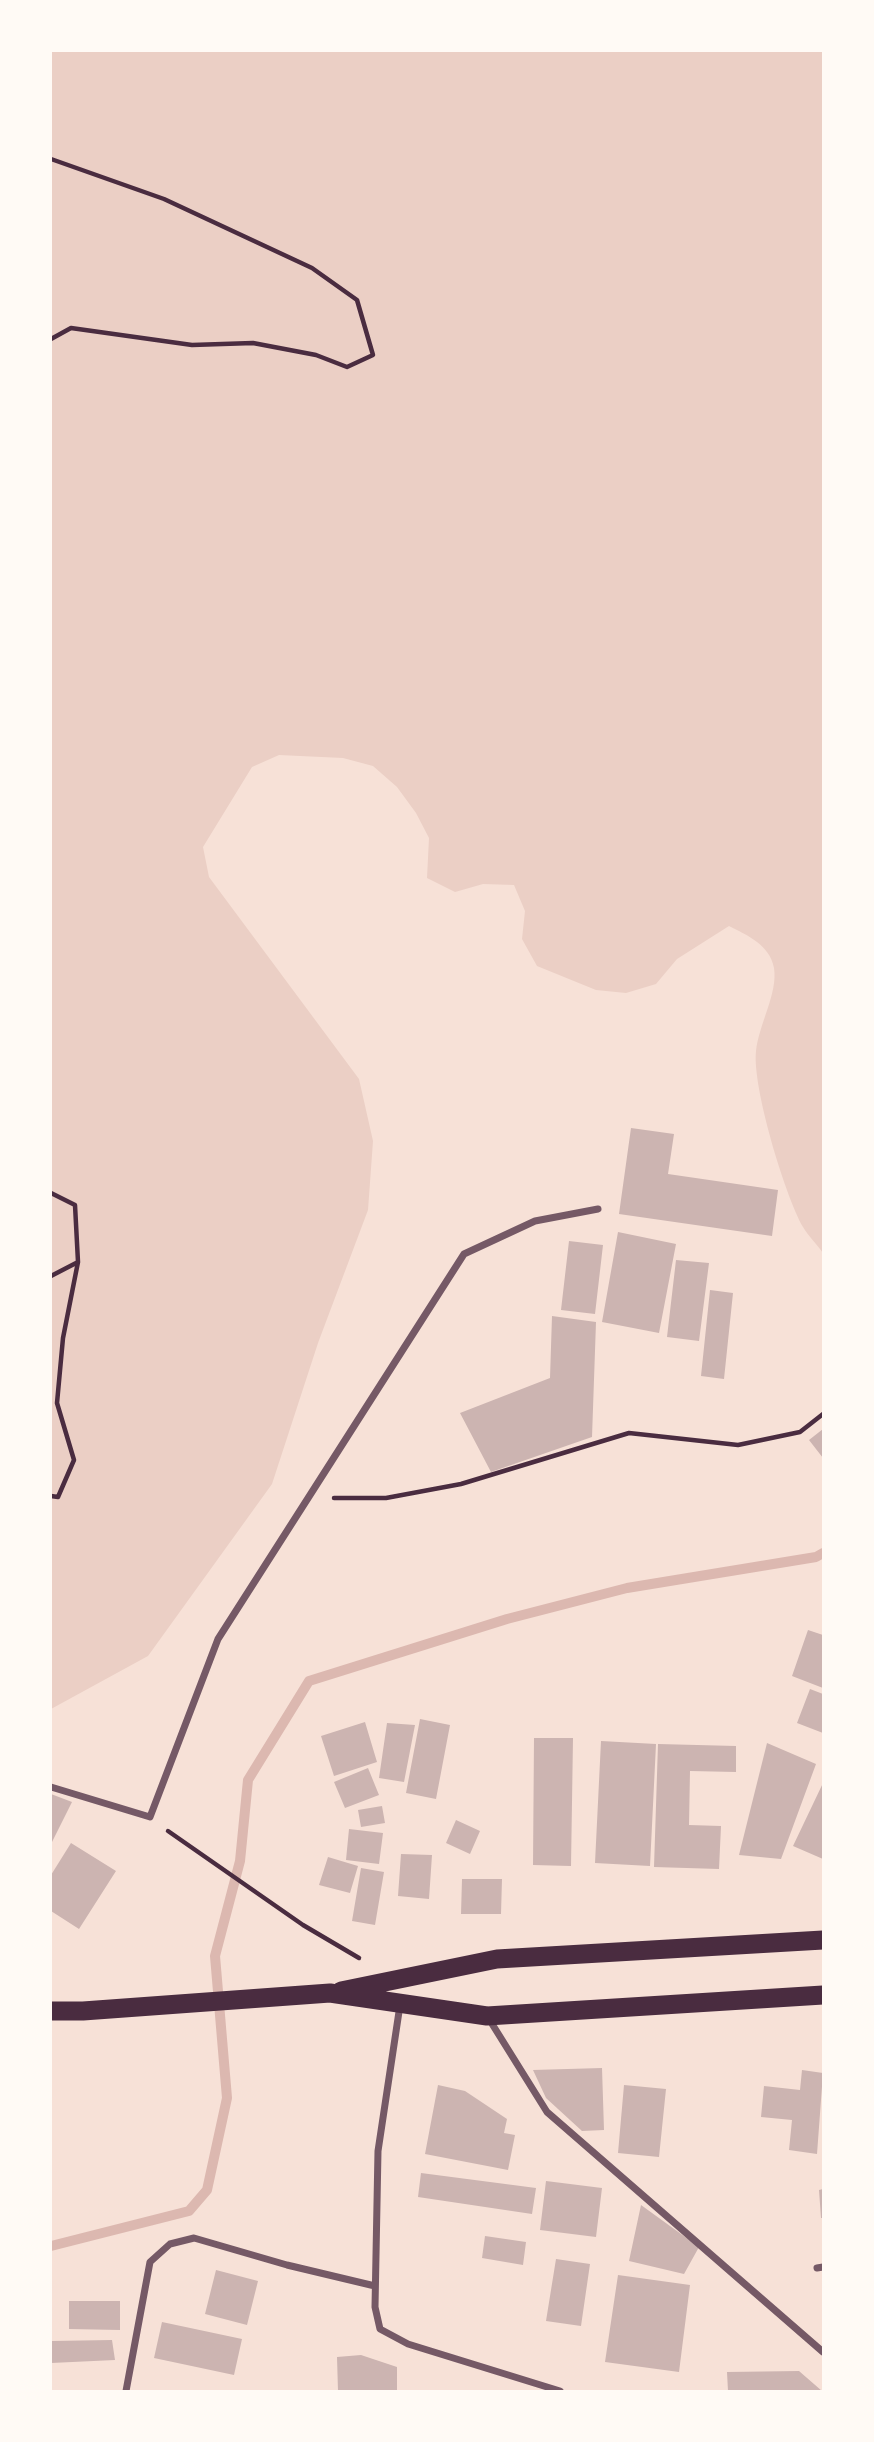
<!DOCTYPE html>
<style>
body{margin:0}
#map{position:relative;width:874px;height:2442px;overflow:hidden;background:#f7e1d7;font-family:Karla,sans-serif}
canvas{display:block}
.frame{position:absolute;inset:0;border:52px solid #fffaf5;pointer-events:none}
</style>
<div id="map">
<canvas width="874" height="2442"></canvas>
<div class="frame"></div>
</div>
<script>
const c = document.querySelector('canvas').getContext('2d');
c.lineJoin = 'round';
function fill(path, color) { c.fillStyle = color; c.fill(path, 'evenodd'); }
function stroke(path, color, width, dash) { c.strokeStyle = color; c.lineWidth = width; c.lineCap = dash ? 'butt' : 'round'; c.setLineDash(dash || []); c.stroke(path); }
fill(new Path2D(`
 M 51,51 L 823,51 L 823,1253 C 817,1244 808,1236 803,1227 C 785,1195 752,1087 756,1051 C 759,1024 778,993 774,968 C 770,945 747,935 729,926 L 677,959 L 656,984 L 626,993 L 596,990 L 537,966 L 522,939 L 525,911 L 514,885 L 483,884 L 455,892 L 427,878 L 429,838 L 416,813 L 397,787 L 373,766 L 343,758 L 279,755 L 252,767 L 203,847 L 209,877 L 359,1079 L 373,1141 L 368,1210 L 318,1343 L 272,1484 L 148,1656 L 51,1709 Z`), '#ebcfc5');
stroke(new Path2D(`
 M 51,2246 L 189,2211 L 207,2190 L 227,2098 L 215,1956 L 240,1861 L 248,1780 L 309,1681 L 507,1619 L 627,1588 L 816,1557 L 823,1553`), '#dcb8b0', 10);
fill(new Path2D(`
 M 631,1128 L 674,1134 L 668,1174 L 778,1190 L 772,1236 L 619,1214 Z
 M 618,1232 L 676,1244 L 659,1333 L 602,1322 Z
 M 569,1241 L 603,1245 L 595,1314 L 561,1310 Z
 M 676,1260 L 709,1263 L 699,1341 L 667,1337 Z
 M 710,1290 L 733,1293 L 724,1379 L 701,1376 Z
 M 552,1316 L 596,1322 L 592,1437 L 491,1472 L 460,1413 L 550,1378 Z
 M 823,1429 L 823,1458 L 809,1440 Z
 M 808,1630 L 823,1635 L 823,1688 L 792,1676 Z
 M 810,1689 L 823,1694 L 823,1733 L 797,1723 Z
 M 420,1719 L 450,1725 L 436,1799 L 406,1793 Z
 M 365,1722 L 377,1762 L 334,1776 L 321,1736 Z
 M 387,1723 L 415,1725 L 404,1782 L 379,1778 Z
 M 534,1738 L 573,1738 L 571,1866 L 533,1865 Z
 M 601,1741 L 656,1744 L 650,1866 L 595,1863 Z
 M 767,1743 L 816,1764 L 781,1859 L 739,1855 Z
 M 658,1744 L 736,1746 L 736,1772 L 690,1771 L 689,1825 L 721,1826 L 719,1869 L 654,1867 Z
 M 368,1768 L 379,1795 L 345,1808 L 334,1782 Z
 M 823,1783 L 823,1859 L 793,1846 Z
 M 51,1794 L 72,1802 L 51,1844 Z
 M 382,1806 L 385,1823 L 361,1827 L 358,1810 Z
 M 456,1820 L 480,1831 L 470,1854 L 446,1843 Z
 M 349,1829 L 383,1833 L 379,1864 L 346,1860 Z
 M 71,1843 L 116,1871 L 79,1929 L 51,1911 L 51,1875 Z
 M 401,1854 L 432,1855 L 429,1899 L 398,1896 Z
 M 328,1857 L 358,1866 L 350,1893 L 319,1885 Z
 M 361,1868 L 384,1872 L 375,1925 L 352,1921 Z
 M 462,1879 L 502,1879 L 501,1914 L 461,1914 Z
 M 602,2068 L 604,2130 L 582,2131 L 546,2098 L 533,2070 Z
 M 802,2070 L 823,2073 L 817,2154 L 789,2150 L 792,2120 L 761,2117 L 764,2086 L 800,2090 Z
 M 438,2085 L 465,2091 L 507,2119 L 504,2133 L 515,2135 L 508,2170 L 425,2154 Z
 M 624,2085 L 666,2089 L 659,2157 L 618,2153 Z
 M 421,2173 L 536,2188 L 532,2214 L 418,2197 Z
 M 546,2181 L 602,2188 L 596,2237 L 540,2230 Z
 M 823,2189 L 823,2218 L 821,2218 L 819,2190 Z
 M 641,2205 L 699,2247 L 684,2274 L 629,2261 Z
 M 485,2236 L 526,2242 L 523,2265 L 482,2258 Z
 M 556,2259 L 590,2264 L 581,2326 L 546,2321 Z
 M 216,2270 L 258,2281 L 247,2325 L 205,2314 Z
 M 618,2275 L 690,2285 L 679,2372 L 605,2362 Z
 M 69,2301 L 120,2301 L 120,2330 L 69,2329 Z
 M 162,2322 L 242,2339 L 234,2375 L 154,2358 Z
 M 112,2340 L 115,2360 L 51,2363 L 51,2341 Z
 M 361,2355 L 397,2367 L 397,2391 L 338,2391 L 337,2357 Z
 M 799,2371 L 822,2391 L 728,2391 L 727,2372 Z`), '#ccb4b1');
stroke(new Path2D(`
 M 51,159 L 164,199 L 312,268 L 357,300 L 373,355 L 347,367 L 316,355 L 253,343 L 192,345 L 71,328 L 51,339
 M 51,1193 L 75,1205 L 78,1262 L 63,1338 L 57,1403 L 74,1460 L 58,1497 L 51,1496
 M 51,1276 L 78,1262
 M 334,1498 L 386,1498 L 461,1484 L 629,1433 L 738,1445 L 800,1432 L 823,1414
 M 168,1831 L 303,1925 L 359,1958`), '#4a2c40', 4.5);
stroke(new Path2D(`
 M 51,1787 L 150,1817 L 218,1639 L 464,1254 L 535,1221 L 598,1209
 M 400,2005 L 378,2151 L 375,2307 L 380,2329 L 408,2344 L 560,2391
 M 489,2019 L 547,2112 L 823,2352
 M 817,2268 L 823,2267
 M 126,2391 L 150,2262 L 170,2244 L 194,2238 L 287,2265 L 375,2286`), '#755966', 7);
stroke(new Path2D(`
 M 341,1991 L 497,1959 L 823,1940
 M 51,2011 L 83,2011 L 330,1993 L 487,2016 L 823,1995`), '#4a2c40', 19);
</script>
